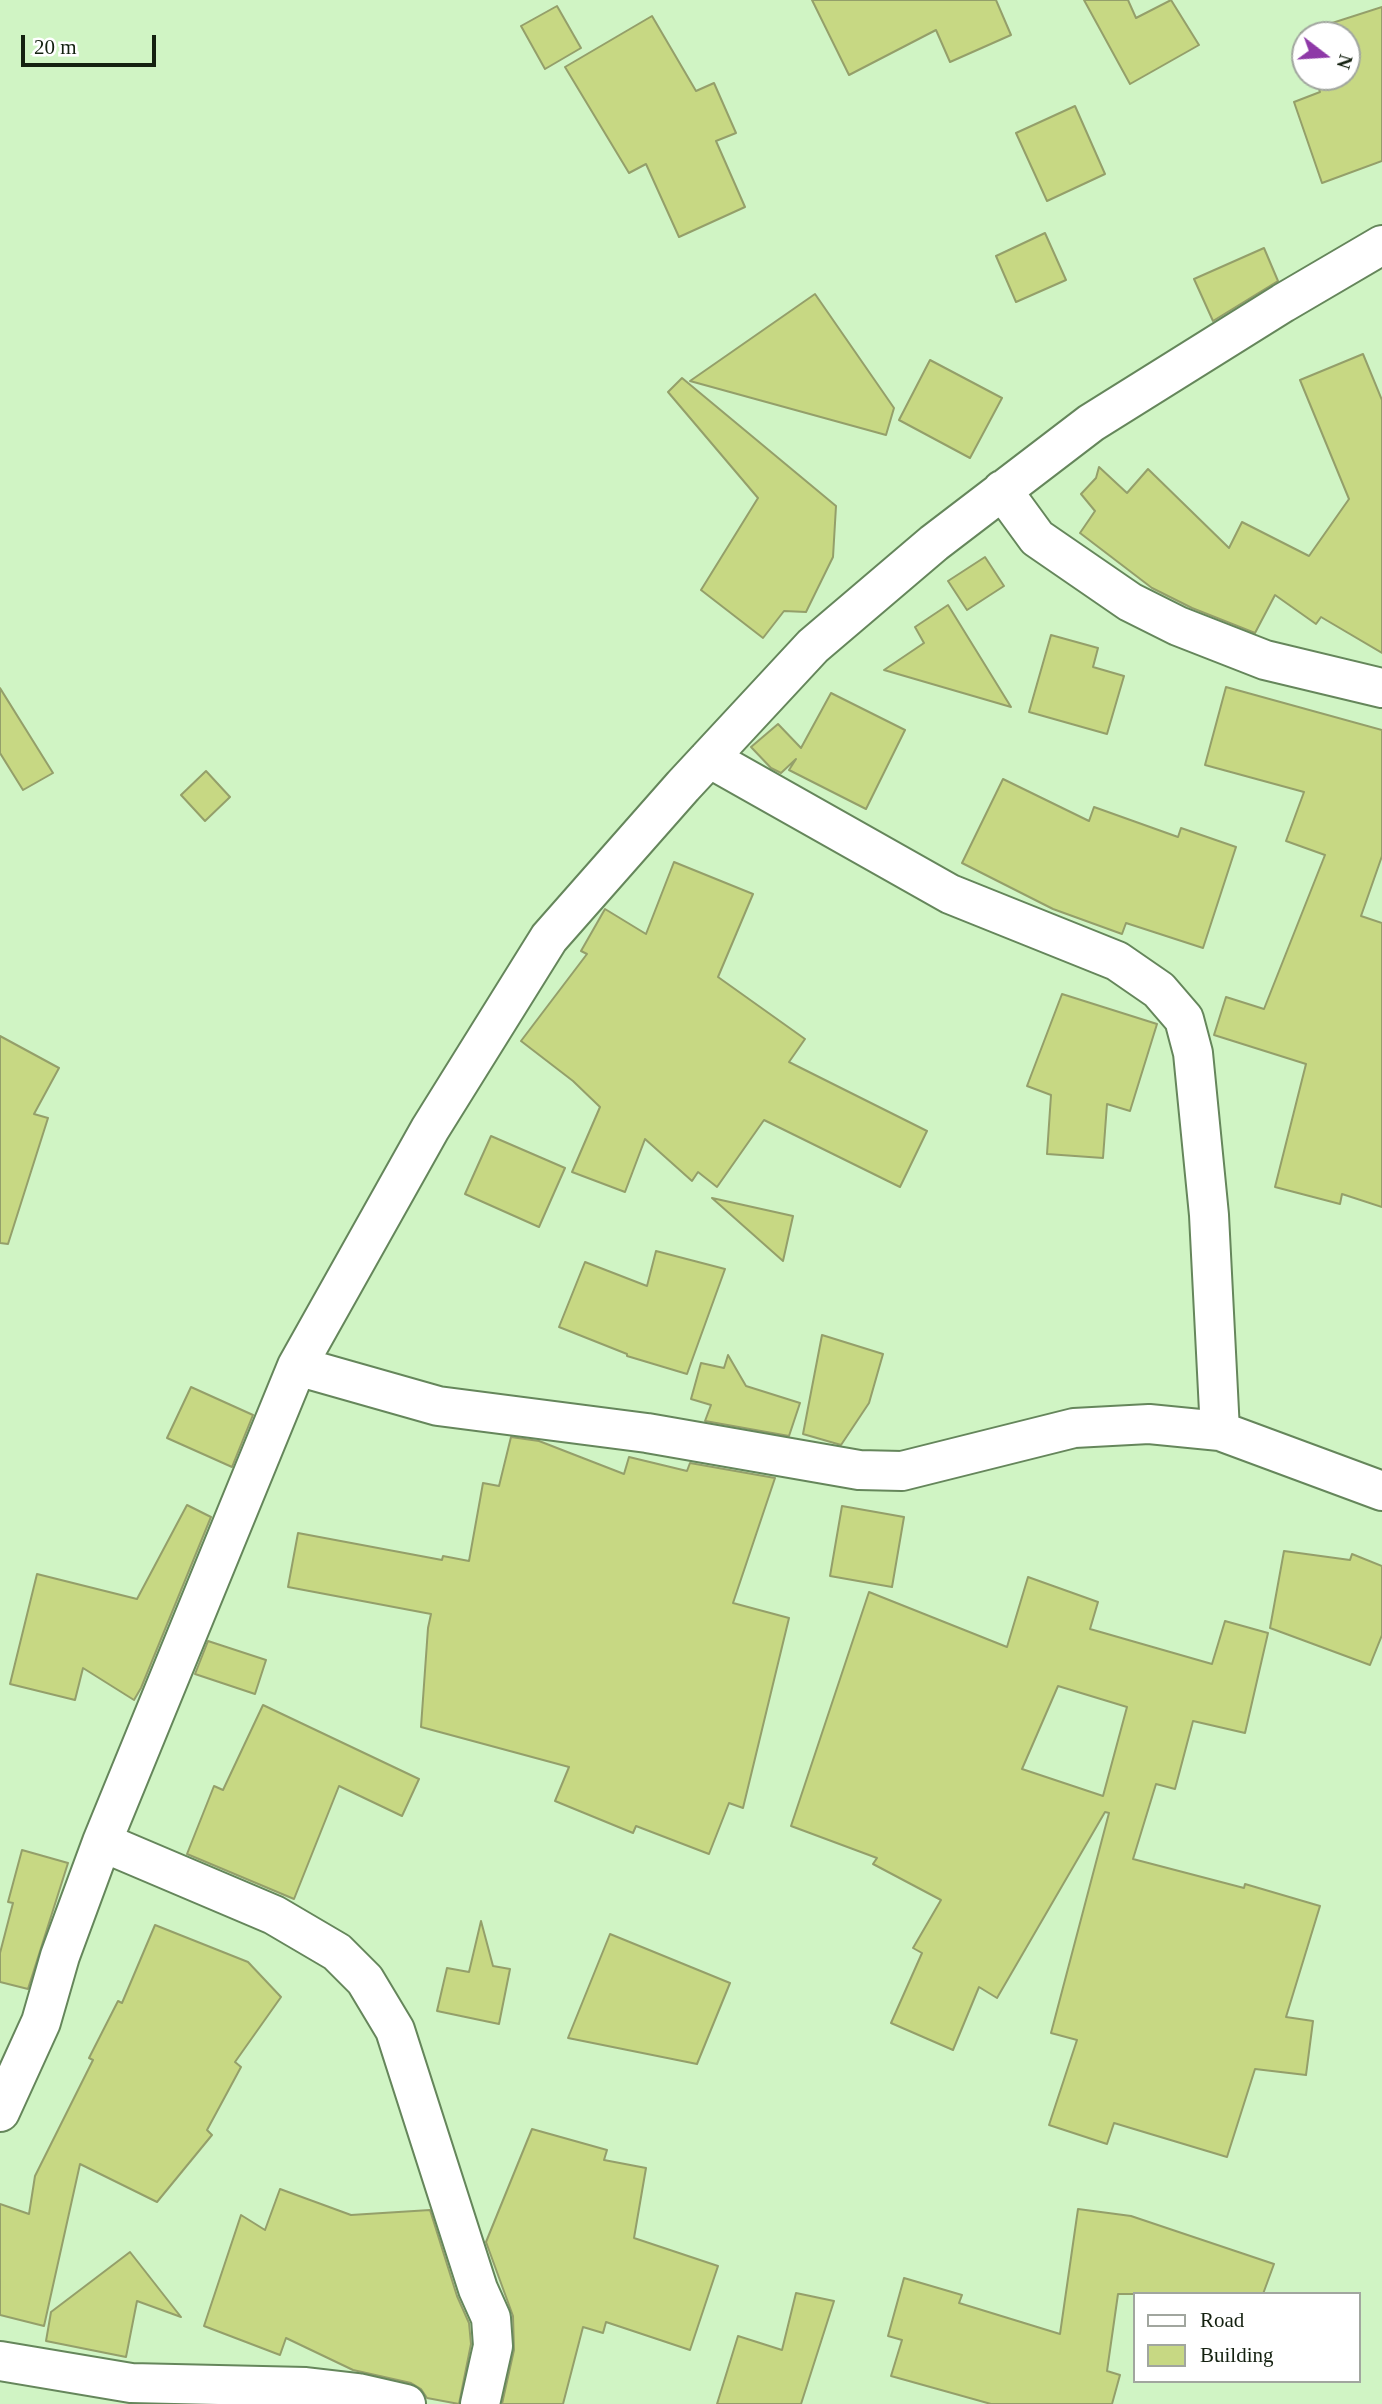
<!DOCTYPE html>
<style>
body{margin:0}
#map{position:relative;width:1382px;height:2404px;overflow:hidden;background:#d0f4c4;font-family:"Times New Roman",serif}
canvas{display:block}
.legend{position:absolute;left:1133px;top:2292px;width:228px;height:91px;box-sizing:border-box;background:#fff;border:2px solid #a1a69f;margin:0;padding:9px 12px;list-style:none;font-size:21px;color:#142110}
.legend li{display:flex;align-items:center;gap:14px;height:35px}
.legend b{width:35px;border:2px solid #a1a69f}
.north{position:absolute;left:1291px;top:21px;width:70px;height:70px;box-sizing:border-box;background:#fff;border:2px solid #a1a69f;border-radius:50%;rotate:107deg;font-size:19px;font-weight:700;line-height:28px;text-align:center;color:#142110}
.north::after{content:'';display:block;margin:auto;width:24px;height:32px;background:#8e39a7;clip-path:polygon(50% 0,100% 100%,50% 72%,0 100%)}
.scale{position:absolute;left:21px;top:35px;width:135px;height:32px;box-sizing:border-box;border:4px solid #142110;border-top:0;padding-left:9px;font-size:21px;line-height:24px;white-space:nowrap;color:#142110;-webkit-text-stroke:5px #fff;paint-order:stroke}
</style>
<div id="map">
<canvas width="1382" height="2404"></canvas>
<ul class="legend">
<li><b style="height:9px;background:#fff"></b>Road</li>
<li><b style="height:19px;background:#c7d883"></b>Building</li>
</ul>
<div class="north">N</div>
<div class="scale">20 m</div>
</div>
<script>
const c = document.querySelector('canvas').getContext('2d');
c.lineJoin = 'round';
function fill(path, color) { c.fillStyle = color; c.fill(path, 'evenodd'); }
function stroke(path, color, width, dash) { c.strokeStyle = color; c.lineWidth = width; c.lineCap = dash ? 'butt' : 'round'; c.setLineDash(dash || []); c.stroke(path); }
const building = new Path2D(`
 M 812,0 L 996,0 L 1011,35 L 950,62 L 936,30 L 849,75 Z
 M 1084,0 L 1128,0 L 1136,18 L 1171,0 L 1199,45 L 1130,84 Z
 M 557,6 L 581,48 L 545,69 L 521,26 Z
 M 1382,7 L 1382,161 L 1322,183 L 1294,102 L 1320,92 L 1315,77 L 1347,77 L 1347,35 L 1305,35 L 1305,46 L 1301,33 Z
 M 652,16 L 696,91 L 714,83 L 736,133 L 716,141 L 745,207 L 679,237 L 646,164 L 629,173 L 565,67 Z
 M 1075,106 L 1105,174 L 1047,201 L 1016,133 Z
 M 1045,233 L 1066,280 L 1016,302 L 996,256 Z
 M 1264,248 L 1278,281 L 1213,321 L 1194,279 Z
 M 815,294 L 894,408 L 886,435 L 690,381 Z
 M 1363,354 L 1382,400 L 1382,653 L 1321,617 L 1316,624 L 1275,595 L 1255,633 L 1192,608 L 1152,588 L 1080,533 L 1095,511 L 1081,494 L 1096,478 L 1099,467 L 1127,493 L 1148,469 L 1229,548 L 1242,522 L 1309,556 L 1349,499 L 1300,380 Z
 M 930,360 L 1002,398 L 970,458 L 899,420 Z
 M 682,378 L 836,506 L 833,557 L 806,612 L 784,611 L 763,638 L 701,590 L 758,498 L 668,392 Z
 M 985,557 L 1004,586 L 967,610 L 948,581 Z
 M 948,605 L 1011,707 L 884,670 L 924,643 L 915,627 Z
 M 1051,635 L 1098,648 L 1093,667 L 1124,676 L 1107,734 L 1029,712 Z
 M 1226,687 L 1382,730 L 1382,856 L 1361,916 L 1382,923 L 1382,1207 L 1342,1194 L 1340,1204 L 1275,1187 L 1306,1064 L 1214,1035 L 1226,997 L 1264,1009 L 1325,855 L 1286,841 L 1304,792 L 1205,765 Z
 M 0,688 L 53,773 L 23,790 L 0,753 Z
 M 831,693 L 905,730 L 866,809 L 789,770 L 796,759 L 781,773 L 771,768 L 751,747 L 778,724 L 801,748 Z
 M 206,771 L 230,797 L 205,821 L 181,795 Z
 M 1003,779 L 1089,821 L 1094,807 L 1178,837 L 1181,828 L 1236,847 L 1203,948 L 1126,923 L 1122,934 L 1053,909 L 962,863 Z
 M 674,862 L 753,894 L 718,977 L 805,1039 L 789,1062 L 927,1131 L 900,1187 L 764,1120 L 717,1187 L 698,1172 L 692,1181 L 645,1139 L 625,1192 L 572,1172 L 600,1107 L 573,1081 L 521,1041 L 587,954 L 581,951 L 605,909 L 646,934 Z
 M 1062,994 L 1157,1024 L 1130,1111 L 1107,1104 L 1103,1158 L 1047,1154 L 1051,1095 L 1027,1086 Z
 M 0,1036 L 59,1068 L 34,1114 L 48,1118 L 8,1244 L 0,1243 Z
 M 491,1136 L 565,1168 L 539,1227 L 465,1194 Z
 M 712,1198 L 793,1216 L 783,1261 Z
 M 656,1251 L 725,1269 L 687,1374 L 627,1356 L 627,1354 L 559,1327 L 585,1262 L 647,1286 Z
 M 822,1335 L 883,1354 L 869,1403 L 841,1445 L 803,1434 Z
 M 728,1355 L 746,1386 L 800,1403 L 789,1436 L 705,1421 L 711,1405 L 691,1399 L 701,1363 L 724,1368 Z
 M 191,1387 L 253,1415 L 232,1467 L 167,1438 Z
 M 511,1437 L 539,1441 L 624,1474 L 629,1457 L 687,1471 L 690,1463 L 775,1478 L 733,1603 L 789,1618 L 743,1808 L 729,1803 L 709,1854 L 636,1826 L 633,1833 L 555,1801 L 569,1767 L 421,1727 L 428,1628 L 431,1614 L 288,1587 L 298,1533 L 442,1560 L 443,1556 L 469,1561 L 483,1483 L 499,1486 Z
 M 187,1505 L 211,1517 L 141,1688 L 134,1700 L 83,1668 L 75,1700 L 10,1684 L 37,1574 L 137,1599 Z
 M 842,1506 L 904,1517 L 892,1587 L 830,1576 Z
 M 1284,1551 L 1350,1560 L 1352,1554 L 1382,1566 L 1382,1635 L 1370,1665 L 1270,1628 Z
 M 1028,1577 L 1098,1602 L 1090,1629 L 1212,1664 L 1225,1621 L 1268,1633 L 1245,1733 L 1193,1721 L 1175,1789 L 1156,1784 L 1133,1859 L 1244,1888 L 1245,1884 L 1320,1906 L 1286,2017 L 1313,2021 L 1306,2075 L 1255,2069 L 1227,2157 L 1114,2123 L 1107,2144 L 1049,2125 L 1077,2040 L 1051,2033 L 1109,1813 L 1105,1812 L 997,1998 L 979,1987 L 953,2050 L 891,2023 L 922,1953 L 913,1948 L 941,1900 L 873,1864 L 877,1858 L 791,1826 L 869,1592 L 1007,1647 ZM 1058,1686 L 1127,1707 L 1103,1796 L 1022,1769 Z
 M 208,1641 L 266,1660 L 255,1694 L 195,1674 Z
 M 263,1705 L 419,1779 L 402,1816 L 339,1786 L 294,1899 L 187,1854 L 214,1786 L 223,1790 Z
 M 22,1850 L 68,1863 L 28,1989 L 0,1982 L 0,1953 L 13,1903 L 8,1902 Z
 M 481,1921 L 493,1966 L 510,1969 L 499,2024 L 437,2011 L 447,1968 L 469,1972 Z
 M 155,1925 L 248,1962 L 281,1997 L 235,2062 L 241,2067 L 207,2130 L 212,2135 L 157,2202 L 80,2164 L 44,2326 L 0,2315 L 0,2204 L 29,2214 L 35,2176 L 93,2060 L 89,2058 L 118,2001 L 122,2003 Z
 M 610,1934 L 730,1983 L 697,2064 L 568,2038 Z
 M 532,2129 L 607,2150 L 604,2160 L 646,2168 L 634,2238 L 718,2266 L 690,2350 L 606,2322 L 603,2333 L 583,2327 L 563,2404 L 502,2404 L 514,2350 L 513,2316 L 486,2242 Z
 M 280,2189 L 351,2215 L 430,2210 L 457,2296 L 469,2323 L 471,2344 L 459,2404 L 427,2398 L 421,2389 L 411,2383 L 353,2370 L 286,2338 L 280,2355 L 204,2326 L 241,2215 L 265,2230 Z
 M 1078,2209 L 1131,2216 L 1274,2264 L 1263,2294 L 1118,2294 L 1107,2371 L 1120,2375 L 1112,2404 L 991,2404 L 891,2376 L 902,2340 L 888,2336 L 904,2278 L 962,2295 L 959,2303 L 1060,2334 Z
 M 130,2252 L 181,2317 L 137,2301 L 126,2357 L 46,2341 L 51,2312 Z
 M 796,2293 L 834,2301 L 801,2404 L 717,2404 L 738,2336 L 782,2350 Z`);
fill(building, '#c7d883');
stroke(building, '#949f6a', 2);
const minor = new Path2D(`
 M 1002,490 L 1037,538 L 1130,602 L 1178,626 L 1265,660 L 1382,688
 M 709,758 L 950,894 L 1117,961 L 1159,990 L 1184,1019 L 1193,1053 L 1209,1215 L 1220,1431
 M 297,1366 L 438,1406 L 647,1433 L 859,1470 L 902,1471 L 1074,1428 L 1149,1424 L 1220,1431 L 1382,1491
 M 102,1842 L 274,1915 L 337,1952 L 365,1980 L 395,2030 L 478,2289 L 491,2318 L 493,2346 L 480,2404
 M 0,2112 L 41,2022 L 60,1956 L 102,1842 L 297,1366 L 430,1129 L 549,938 L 683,786 L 813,646 L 934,543 L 1091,423 L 1283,303 L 1382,245
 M 0,2361 L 131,2383 L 306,2387 L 358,2393 L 406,2404`);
stroke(minor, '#65865b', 42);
stroke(minor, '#fff', 38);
</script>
